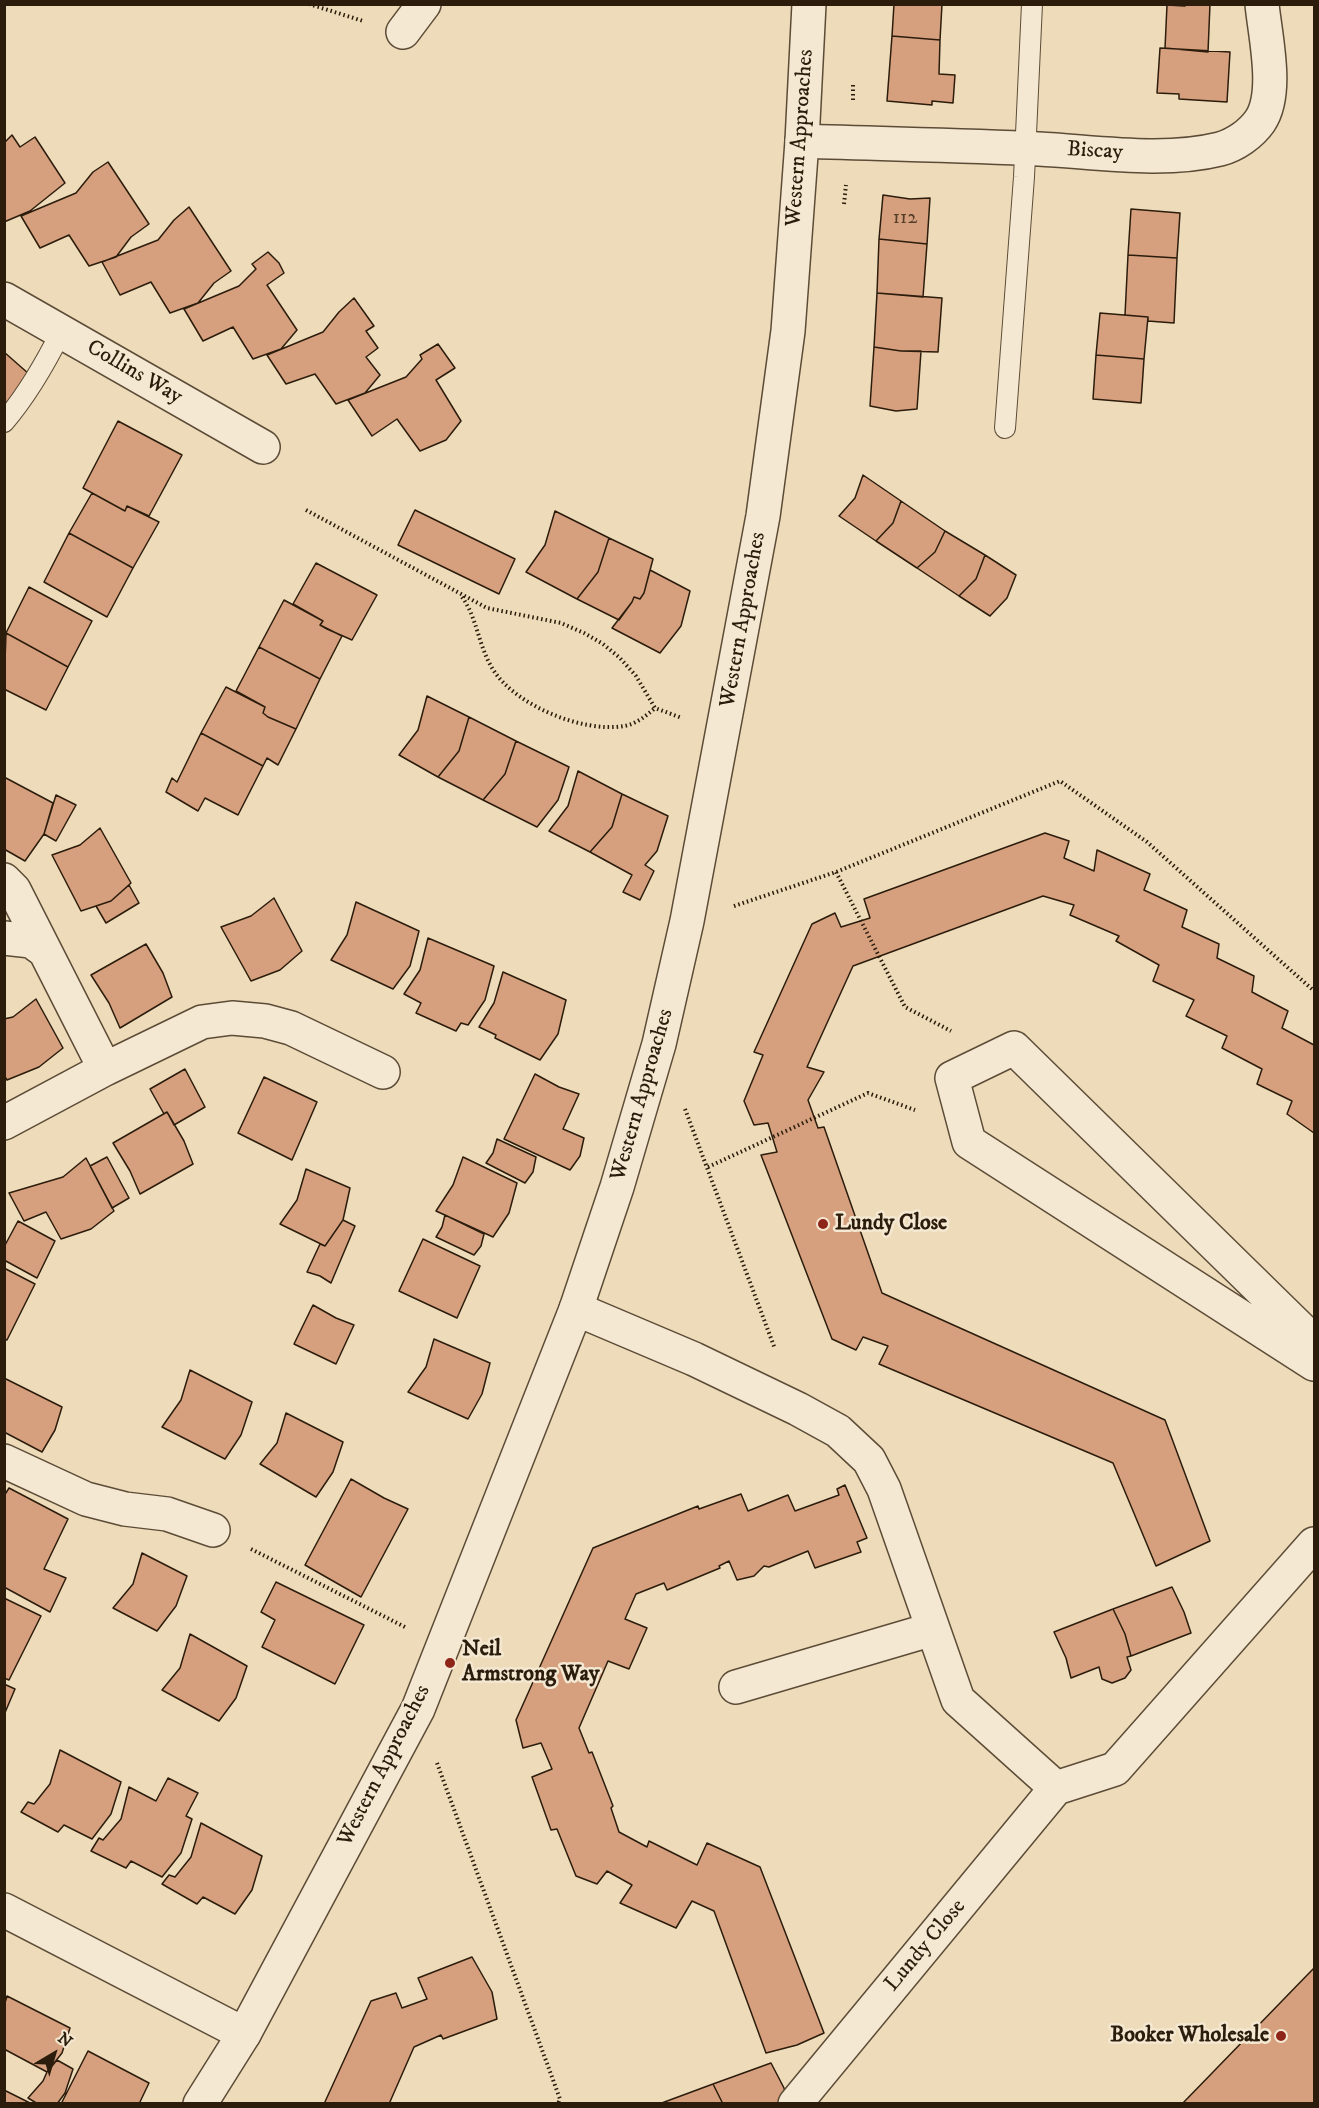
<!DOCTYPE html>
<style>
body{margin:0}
#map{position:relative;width:1319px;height:2108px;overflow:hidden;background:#eedbb9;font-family:"IM FELL DW Pica",serif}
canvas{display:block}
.frame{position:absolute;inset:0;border:6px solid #2b1c0c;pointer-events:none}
.north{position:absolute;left:24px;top:2024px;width:60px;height:60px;-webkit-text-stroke:4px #f4e8d2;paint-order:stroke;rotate:38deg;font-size:16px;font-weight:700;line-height:24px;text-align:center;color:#2b1c0c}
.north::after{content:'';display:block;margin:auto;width:21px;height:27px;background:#2b1c0c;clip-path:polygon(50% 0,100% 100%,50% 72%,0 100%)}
</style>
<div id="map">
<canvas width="1319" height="2108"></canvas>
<div class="frame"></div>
<div class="north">N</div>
</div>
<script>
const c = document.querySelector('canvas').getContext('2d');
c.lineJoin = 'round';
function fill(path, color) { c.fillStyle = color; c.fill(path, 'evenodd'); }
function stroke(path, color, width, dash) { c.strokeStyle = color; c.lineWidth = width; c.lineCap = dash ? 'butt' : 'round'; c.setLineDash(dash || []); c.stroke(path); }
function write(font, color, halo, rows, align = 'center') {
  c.font = font + ' "IM FELL DW Pica",serif'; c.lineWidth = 5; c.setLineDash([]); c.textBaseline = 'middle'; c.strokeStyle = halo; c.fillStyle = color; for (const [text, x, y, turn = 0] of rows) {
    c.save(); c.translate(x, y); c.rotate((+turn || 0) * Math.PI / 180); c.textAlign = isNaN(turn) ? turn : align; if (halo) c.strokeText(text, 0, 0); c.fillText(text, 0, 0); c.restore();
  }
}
const building = new Path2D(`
 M 894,4 L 942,4 L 940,40 L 892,36 Z
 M 1185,4 L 1210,4 L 1208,52 L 1165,48 L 1167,5 L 1185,6 Z
 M 892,36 L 940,40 L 939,74 L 955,75 L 953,103 L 932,101 L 932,105 L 887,101 Z
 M 1160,48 L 1230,52 L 1227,102 L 1179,99 L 1179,94 L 1157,93 Z
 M 12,135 L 20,147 L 35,137 L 65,183 L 30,211 L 4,222 L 4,143 Z
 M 108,162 L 149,224 L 131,237 L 116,257 L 89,266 L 69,235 L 40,248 L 21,216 L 76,193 L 93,172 Z
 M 883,195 L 910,199 L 930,198 L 927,244 L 879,239 Z
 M 189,207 L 231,271 L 214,283 L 198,303 L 170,313 L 151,282 L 120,295 L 102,262 L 158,240 L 174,220 Z
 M 1131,209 L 1180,213 L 1177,258 L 1128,255 Z
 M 879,239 L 927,244 L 923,297 L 877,293 Z
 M 268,252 L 279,263 L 284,273 L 267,285 L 297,330 L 281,349 L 253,359 L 233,327 L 203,341 L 184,309 L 239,286 L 256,269 L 252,264 Z
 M 1128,255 L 1177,258 L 1174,323 L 1148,321 L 1148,317 L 1125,315 Z
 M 877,293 L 942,298 L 938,352 L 901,351 L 874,347 Z
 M 354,298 L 374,326 L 366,331 L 378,348 L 366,357 L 380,375 L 365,393 L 336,404 L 315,374 L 286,384 L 267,355 L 323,332 L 339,312 Z
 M 1100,313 L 1148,317 L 1144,359 L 1096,355 Z
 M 438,344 L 455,368 L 436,380 L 461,421 L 446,440 L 420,451 L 397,419 L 372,436 L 348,400 L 406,377 L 422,359 L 420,355 Z
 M 874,347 L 901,351 L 921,351 L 917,409 L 896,411 L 870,406 Z
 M 4,352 L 29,374 L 7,403 L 4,401 Z
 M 1096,355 L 1144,359 L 1141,403 L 1093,399 Z
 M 118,421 L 182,455 L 149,516 L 127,506 L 125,511 L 83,488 Z
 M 863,475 L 901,501 L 893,523 L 876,541 L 839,516 L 855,498 Z
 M 92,493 L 125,511 L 127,506 L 159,522 L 133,568 L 69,533 Z
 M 901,501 L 945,531 L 935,552 L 917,568 L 876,541 L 893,523 Z
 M 415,510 L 515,559 L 499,594 L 398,545 Z
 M 555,511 L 609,538 L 598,572 L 577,599 L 526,572 L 545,545 Z
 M 945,531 L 985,555 L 976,579 L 959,596 L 917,568 L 935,552 Z
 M 69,533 L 133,568 L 107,617 L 44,582 Z
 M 609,538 L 653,559 L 644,593 L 640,599 L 634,597 L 632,602 L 619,620 L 577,599 L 598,572 Z
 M 985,555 L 1016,575 L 1007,598 L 990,616 L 959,596 L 976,579 Z
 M 316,563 L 377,595 L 352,640 L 327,629 L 320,625 L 323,621 L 293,604 Z
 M 650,570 L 690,591 L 681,626 L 660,653 L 612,628 L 632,602 L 634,597 L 640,599 L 644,593 Z
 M 29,587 L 92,621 L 68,667 L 6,633 Z
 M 284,600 L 323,621 L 320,625 L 342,636 L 320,679 L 259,647 Z
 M 6,633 L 68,667 L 46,710 L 4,689 Z
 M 259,647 L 320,679 L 296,729 L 268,717 L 263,713 L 265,707 L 236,691 Z
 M 226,687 L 265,707 L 263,713 L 268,717 L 296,729 L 278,765 L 267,758 L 263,766 L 201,733 Z
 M 427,696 L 469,717 L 459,751 L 438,777 L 399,755 L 418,730 Z
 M 469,717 L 516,741 L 505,774 L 483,800 L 438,777 L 459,751 Z
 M 201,733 L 263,766 L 238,815 L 205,798 L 198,811 L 166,792 L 172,778 L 177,782 Z
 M 516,741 L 569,767 L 558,800 L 537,827 L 483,800 L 505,774 Z
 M 578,771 L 622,794 L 612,827 L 590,852 L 549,831 L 568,806 Z
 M 4,777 L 53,803 L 44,834 L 25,861 L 4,849 Z
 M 622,794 L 668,816 L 657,851 L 645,865 L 654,871 L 640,900 L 623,892 L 632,875 L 590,852 L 612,827 Z
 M 56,795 L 76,805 L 56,841 L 44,834 Z
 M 100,828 L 131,883 L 111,901 L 81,911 L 52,855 L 80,845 Z
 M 1045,833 L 1069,841 L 1064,858 L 1094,871 L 1097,850 L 1150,874 L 1144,890 L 1187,910 L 1182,927 L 1219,944 L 1217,958 L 1254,976 L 1252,992 L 1288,1011 L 1282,1028 L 1314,1045 L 1314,1133 L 1287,1114 L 1292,1101 L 1257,1084 L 1262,1069 L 1222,1048 L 1227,1036 L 1186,1016 L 1194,1000 L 1153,981 L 1159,965 L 1116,941 L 1119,936 L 1070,915 L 1074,905 L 1043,896 L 853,966 L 807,1067 L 824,1072 L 808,1100 L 818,1128 L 824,1127 L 882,1293 L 1165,1420 L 1210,1541 L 1156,1566 L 1113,1463 L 879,1364 L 888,1346 L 863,1337 L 856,1350 L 832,1339 L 761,1155 L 777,1152 L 768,1123 L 754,1125 L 744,1101 L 763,1055 L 754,1052 L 812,924 L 835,913 L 841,927 L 870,918 L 864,899 Z
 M 129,885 L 139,903 L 106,923 L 96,906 L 111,901 Z
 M 274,898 L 302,951 L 280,970 L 251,981 L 221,927 L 251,916 Z
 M 356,902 L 419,931 L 410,966 L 393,989 L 331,960 L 347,935 Z
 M 428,938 L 494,966 L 485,1000 L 468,1025 L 461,1023 L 456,1031 L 416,1013 L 421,1003 L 404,994 L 420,970 Z
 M 146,944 L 163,973 L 172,997 L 120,1028 L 109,1003 L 91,975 Z
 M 503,972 L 566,1000 L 558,1034 L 540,1060 L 495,1038 L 496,1035 L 479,1027 L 494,1003 Z
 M 36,999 L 63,1048 L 39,1067 L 7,1080 L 4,1075 L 4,1019 L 13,1017 Z
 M 185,1069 L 205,1107 L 174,1125 L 167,1112 L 164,1114 L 150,1089 Z
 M 535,1074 L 559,1087 L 579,1094 L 563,1129 L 584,1138 L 580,1156 L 570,1170 L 504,1139 Z
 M 264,1077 L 317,1102 L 292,1160 L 238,1133 Z
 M 167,1112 L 184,1141 L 193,1164 L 140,1194 L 130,1171 L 113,1143 Z
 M 497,1139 L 536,1157 L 533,1172 L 525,1183 L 486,1163 L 493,1153 Z
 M 107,1157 L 129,1198 L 112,1208 L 90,1166 Z
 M 463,1157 L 517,1183 L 509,1213 L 493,1237 L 436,1211 L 453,1185 Z
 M 86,1158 L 114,1211 L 91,1229 L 61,1239 L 46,1212 L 24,1221 L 9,1193 L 63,1177 Z
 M 306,1169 L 350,1188 L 343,1220 L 325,1246 L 280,1224 L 297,1200 Z
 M 445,1215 L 484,1234 L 481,1246 L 474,1255 L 436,1237 L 442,1227 Z
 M 343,1220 L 355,1226 L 331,1283 L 320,1276 L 307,1272 L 320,1244 L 325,1246 Z
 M 18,1221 L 55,1241 L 37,1278 L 4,1260 L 4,1247 Z
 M 423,1239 L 480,1266 L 457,1318 L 399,1291 Z
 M 4,1268 L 35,1284 L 7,1340 L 4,1339 Z
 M 313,1305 L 336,1318 L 354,1325 L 336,1364 L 294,1344 Z
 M 434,1339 L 490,1363 L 482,1394 L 468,1419 L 408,1392 L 426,1367 Z
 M 190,1370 L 252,1402 L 241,1435 L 225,1459 L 162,1427 L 181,1400 Z
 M 4,1378 L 62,1407 L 55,1430 L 42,1452 L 4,1432 Z
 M 286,1413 L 343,1442 L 333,1472 L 316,1497 L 260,1464 L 277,1443 Z
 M 351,1479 L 384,1498 L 408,1509 L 361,1597 L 305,1565 Z
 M 845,1485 L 867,1538 L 857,1542 L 861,1552 L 815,1568 L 808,1551 L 769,1567 L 764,1566 L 754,1576 L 737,1580 L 729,1561 L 719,1566 L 720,1568 L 667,1590 L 664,1583 L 636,1594 L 625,1619 L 647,1628 L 629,1669 L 608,1661 L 579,1728 L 589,1753 L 592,1752 L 613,1806 L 611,1808 L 619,1832 L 647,1847 L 649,1841 L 697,1865 L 707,1843 L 760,1867 L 824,2033 L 797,2045 L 766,2053 L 714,1911 L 692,1901 L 676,1928 L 620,1903 L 632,1885 L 607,1871 L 597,1884 L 576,1876 L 557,1829 L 551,1830 L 532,1777 L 552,1769 L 541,1743 L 523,1748 L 516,1720 L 593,1548 L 698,1506 L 699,1509 L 741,1494 L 748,1511 L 788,1495 L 795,1511 L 839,1495 L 837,1489 Z
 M 9,1488 L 68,1519 L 44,1569 L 66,1578 L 50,1612 L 4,1587 L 4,1496 Z
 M 142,1553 L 187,1576 L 176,1606 L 157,1631 L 113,1608 L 133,1584 Z
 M 276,1582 L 364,1625 L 335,1684 L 262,1647 L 275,1620 L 261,1612 Z
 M 1172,1587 L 1184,1612 L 1191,1633 L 1131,1656 L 1125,1634 L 1113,1609 Z
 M 4,1598 L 41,1616 L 9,1680 L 4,1678 Z
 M 1113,1609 L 1125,1634 L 1131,1656 L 1127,1657 L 1131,1670 L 1125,1678 L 1112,1683 L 1102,1679 L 1099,1667 L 1071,1678 L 1066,1658 L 1054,1632 Z
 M 190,1634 L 247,1666 L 236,1698 L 219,1721 L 162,1690 L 180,1668 Z
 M 4,1684 L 15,1689 L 4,1715 Z
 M 60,1750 L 121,1782 L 111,1814 L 92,1839 L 64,1825 L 58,1832 L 21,1812 L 28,1802 L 34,1804 L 50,1784 Z
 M 168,1778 L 198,1793 L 186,1816 L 192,1819 L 181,1853 L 162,1877 L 131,1861 L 126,1868 L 91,1851 L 99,1838 L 103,1840 L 121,1819 L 129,1787 L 156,1801 Z
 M 201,1823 L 262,1856 L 252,1890 L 235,1914 L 203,1897 L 197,1904 L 162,1884 L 169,1875 L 175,1877 L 191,1857 Z
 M 472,1957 L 492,1992 L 497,2019 L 443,2039 L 441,2035 L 414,2047 L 389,2104 L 324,2104 L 371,2001 L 396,1993 L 402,2008 L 427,1999 L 418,1978 Z
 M 1314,1968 L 1314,2104 L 1182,2104 Z
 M 7,1996 L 70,2028 L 62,2053 L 47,2072 L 4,2049 L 4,2006 Z
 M 88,2051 L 149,2083 L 139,2104 L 61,2104 Z
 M 57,2060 L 73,2069 L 65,2093 L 57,2104 L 38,2104 L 28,2098 L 43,2081 L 47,2072 Z
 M 771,2063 L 784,2088 L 788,2104 L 723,2104 L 713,2084 Z
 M 713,2084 L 723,2104 L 659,2104 Z
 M 4,2090 L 30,2103 L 30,2104 L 4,2104 Z`);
fill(building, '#d6a07e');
stroke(building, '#2b1c0c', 1.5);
const service = new Path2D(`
 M 4,422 C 28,394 45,364 61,332
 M 1005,428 L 1024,177 L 1032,4`);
const minor = new Path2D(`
 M 403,32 L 424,4
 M 802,141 C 881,144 960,145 1039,149 C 1096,152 1164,163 1220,149 C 1235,145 1251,134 1260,121 C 1279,93 1265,36 1262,4
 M 4,299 L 263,447
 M 4,880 L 14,890 L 105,1069
 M 4,938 L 31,941 L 42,949
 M 4,1123 L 105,1069 L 202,1022 L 232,1018 L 265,1021 L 291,1028 L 383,1072
 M 576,1309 L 694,1359 L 798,1409 L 838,1431 L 869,1460 L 884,1489 L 958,1700 L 1056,1788
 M 1314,1342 L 1014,1048 L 952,1078 L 969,1142 L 1314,1364
 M 4,1461 L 86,1499 L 125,1509 L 167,1514 L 213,1530
 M 736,1687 L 933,1629
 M 4,1910 L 244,2034
 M 795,2104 L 1056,1788 L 1115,1769 L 1314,1544`);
const tertiary = new Path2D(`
 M 200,2104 L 244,2034 L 418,1709 L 576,1309 L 617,1187 L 659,1044 L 687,921 L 763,516 L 788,331 L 802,141 L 809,4`);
stroke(service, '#5c4c37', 22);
stroke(minor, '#5c4c37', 36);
stroke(tertiary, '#5c4c37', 36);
stroke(new Path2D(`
 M 309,4 L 363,21
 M 853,100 L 853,84
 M 844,204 L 846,185
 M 306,510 L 487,608 L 561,623 L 584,633 L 603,644 L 620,658 L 636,676 L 655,708 L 682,718
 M 462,597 C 478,619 478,647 494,671 C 517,706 583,733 624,726 C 636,724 646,716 655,708
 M 836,872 L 905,1007 L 951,1031
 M 734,906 L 836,872 L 1060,781 L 1147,842 L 1314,991
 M 685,1109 L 775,1349
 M 708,1167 L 868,1093 L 915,1110
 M 251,1549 L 405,1627
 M 437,1763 L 560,2099 L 558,2104`), '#2b1c0c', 4, [1.5, 3]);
stroke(service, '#f4e8d2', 20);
stroke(minor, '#f4e8d2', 33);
stroke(tertiary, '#f4e8d2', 33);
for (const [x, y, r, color] of [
 [823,1224,6,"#8f2418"],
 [450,1663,6,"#8f2418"],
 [1281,2036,6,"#8f2418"]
]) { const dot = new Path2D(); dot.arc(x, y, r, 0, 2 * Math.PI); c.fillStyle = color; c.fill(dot); stroke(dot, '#f4e8d2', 2); }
write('20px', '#563d28', null, [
 ["112",905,219]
]);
write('22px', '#2b1c0c', '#f4e8d2', [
 ["Western Approaches",801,138,-86],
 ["Biscay",1095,152,3],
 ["Collins Way",134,373,30],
 ["Western Approaches",744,620,-80],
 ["Western Approaches",643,1095,-74],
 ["Western Approaches",385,1766,-63],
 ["Lundy Close",926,1946,-50]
]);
write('bold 22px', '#2b1c0c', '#f4e8d2', [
 ["Lundy Close",835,1224],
 ["Neil",462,1650],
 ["Armstrong Way",462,1675],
 ["Booker Wholesale",1269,2036,"right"]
], 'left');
</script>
